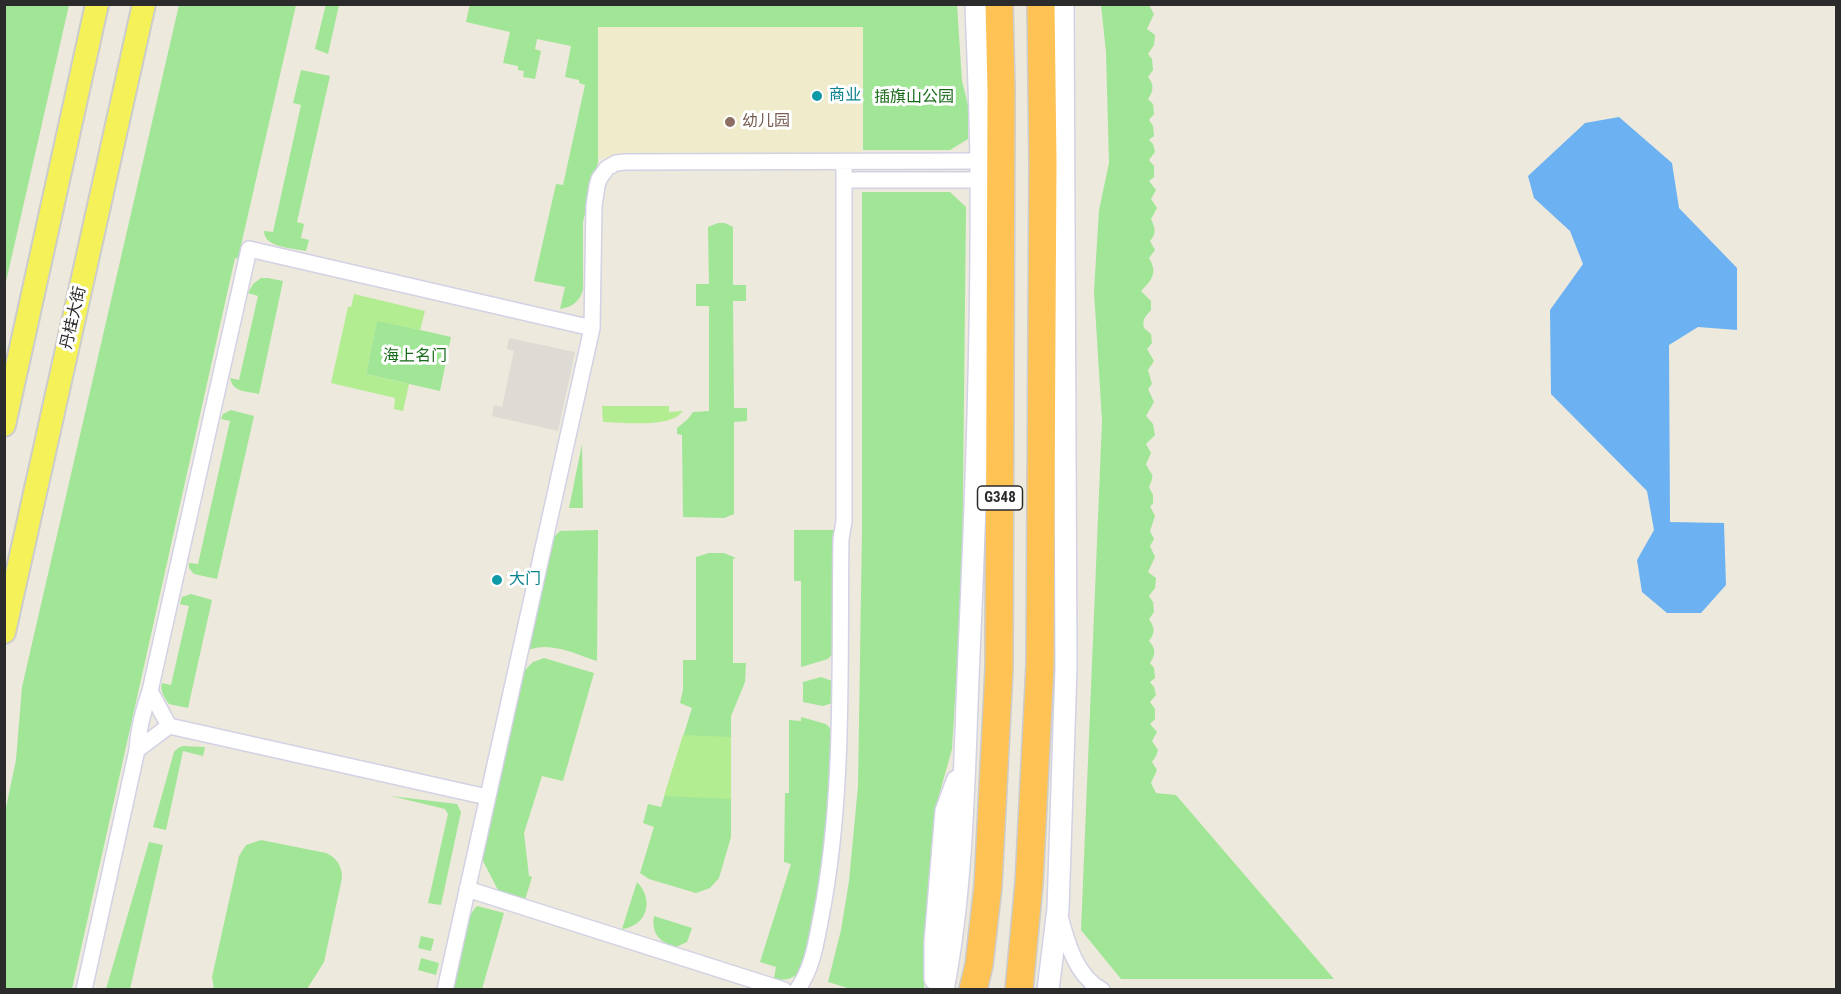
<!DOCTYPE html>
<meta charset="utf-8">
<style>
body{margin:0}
#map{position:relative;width:1841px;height:994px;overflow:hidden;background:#ede9dc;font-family:"Roboto Condensed",sans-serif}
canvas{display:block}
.frame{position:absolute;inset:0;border:6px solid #2b2b2b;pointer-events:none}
</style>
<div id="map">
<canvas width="1841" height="994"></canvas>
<div class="frame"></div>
</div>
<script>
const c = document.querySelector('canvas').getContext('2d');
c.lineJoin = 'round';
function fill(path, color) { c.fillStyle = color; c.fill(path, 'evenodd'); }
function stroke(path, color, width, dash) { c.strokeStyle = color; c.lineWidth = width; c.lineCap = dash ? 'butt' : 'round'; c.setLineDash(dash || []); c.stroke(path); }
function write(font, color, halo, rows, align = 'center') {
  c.font = font + ' "Roboto Condensed","Noto Sans SC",sans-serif'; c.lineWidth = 6; c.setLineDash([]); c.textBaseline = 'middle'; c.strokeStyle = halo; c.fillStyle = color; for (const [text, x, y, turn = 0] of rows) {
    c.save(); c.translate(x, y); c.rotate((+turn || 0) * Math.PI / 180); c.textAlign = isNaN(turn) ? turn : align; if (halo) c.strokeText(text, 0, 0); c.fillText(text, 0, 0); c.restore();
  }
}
fill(new Path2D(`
 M 598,27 L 863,27 L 862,158 L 598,158 Z`), '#efebcb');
fill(new Path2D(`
 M 5,4 L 69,5 L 5,286 L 4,5 Z
 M 326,4 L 339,5 L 328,54 L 315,49 Z
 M 470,4 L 957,5 L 962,81 L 968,105 L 968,139 L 950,150 L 863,150 L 863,27 L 598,27 L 598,162 L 583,222 L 583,289 C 580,301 573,307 560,309 L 565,287 L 534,281 L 556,184 L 563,185 L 585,85 L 579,83 L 579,80 L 565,77 L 571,46 L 537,39 L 535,49 L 541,51 L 535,79 L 523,77 L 524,71 L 518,70 L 518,66 L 503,63 L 510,32 L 466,22 Z
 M 179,5 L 296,5 L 239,254 L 242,255 L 241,259 L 235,258 L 72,989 L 5,990 L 5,812 L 16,760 L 22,687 Z
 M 1101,5 L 1149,5 L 1154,14 L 1147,29 L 1155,35 L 1154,45 L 1148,54 L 1152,59 L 1153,70 L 1148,77 C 1154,85 1154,90 1148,99 L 1153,104 L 1154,114 L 1149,120 L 1153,126 L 1154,136 L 1149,140 L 1153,144 L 1155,152 L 1149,160 L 1154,166 L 1154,177 L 1149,181 L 1156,190 L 1151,199 L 1157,208 L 1151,219 C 1155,228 1157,233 1150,241 L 1155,250 L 1149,258 C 1158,273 1152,280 1141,291 L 1151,301 L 1151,310 C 1145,317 1142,319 1144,328 L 1151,334 L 1152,343 L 1147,349 L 1154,361 L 1148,370 L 1152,384 L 1148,389 L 1154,402 L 1146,416 L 1153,424 L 1155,435 L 1146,444 L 1151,453 L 1146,464 C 1151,476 1156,472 1149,487 L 1153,495 L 1153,504 L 1150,506 L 1155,516 L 1150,531 L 1154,539 L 1150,546 L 1155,557 L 1148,572 L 1156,578 L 1155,588 L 1149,596 L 1153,602 L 1154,612 L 1149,619 C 1155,628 1155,633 1149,641 C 1156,649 1156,654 1150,663 L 1154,668 L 1155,678 L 1150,682 L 1154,687 L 1156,695 L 1150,702 L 1155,709 L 1155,719 L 1150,724 L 1157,732 L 1152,741 L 1158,750 L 1156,756 L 1152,762 L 1157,770 L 1151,783 L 1156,793 L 1176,795 L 1334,979 L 1121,979 L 1081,930 L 1102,421 L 1094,291 L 1099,210 L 1109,163 L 1106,52 Z
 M 301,70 L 330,76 L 297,222 L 304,224 L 301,238 L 309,240 L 306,251 C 293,248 264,248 264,231 L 273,232 L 301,105 L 293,103 Z
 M 862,192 L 950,192 L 966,207 L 962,588 L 952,749 L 936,806 L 924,989 L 851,989 L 828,982 L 841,930 L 849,881 L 858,786 L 862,530 Z
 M 718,223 L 725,223 L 733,227 L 733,285 L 746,285 L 746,301 L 733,301 L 734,408 L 747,408 L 747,421 L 734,422 L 734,514 L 724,518 L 683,517 L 682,435 L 677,434 L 677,428 L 688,419 L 693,412 L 709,411 L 709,306 L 696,306 L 696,284 L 709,284 L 708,227 Z
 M 261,278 L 268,278 L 283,281 L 259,394 C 247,391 233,393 230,378 L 239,380 L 258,296 L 248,293 L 253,284 Z
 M 377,320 L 451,337 L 440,391 L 366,374 Z
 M 231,410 L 254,416 L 217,579 L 194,574 L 189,568 L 189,563 L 198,564 L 230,421 L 221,419 L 223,414 Z
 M 582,444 L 583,508 L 569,508 Z
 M 598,530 L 597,661 C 575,654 551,641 528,650 L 553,538 L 560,531 Z
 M 794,530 L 835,530 L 833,653 L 828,659 L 801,667 L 801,581 L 794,581 Z
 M 709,553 L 724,553 L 736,558 L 733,559 L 733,663 L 746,663 L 745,682 L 731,716 L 731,837 L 719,878 L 710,888 L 696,893 L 649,879 L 640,873 L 654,827 L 643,823 L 648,804 L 661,807 L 692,708 L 680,703 L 683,690 L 683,660 L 696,660 L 696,557 Z
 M 191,594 L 212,600 L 188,708 L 169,704 C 164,697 160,691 162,683 L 171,685 L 189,606 L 180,604 L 182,597 Z
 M 544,658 L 594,673 L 563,781 L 542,776 L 524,833 L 529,876 L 532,877 L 525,900 L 498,890 L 483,861 L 482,855 L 523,672 L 533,662 Z
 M 821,677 L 832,681 L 832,703 L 823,706 L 803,702 L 803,682 Z
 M 801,717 L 826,724 L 831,729 L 831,788 L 823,865 L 805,962 C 799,975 790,983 774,978 L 776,967 L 760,962 L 791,864 L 784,862 L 785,793 L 789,793 L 789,720 L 801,721 Z
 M 183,746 L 205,747 L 203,756 L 183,751 L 166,830 L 153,827 L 174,752 L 178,748 Z
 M 391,796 L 457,804 L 461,812 L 441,905 L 428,903 L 448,814 L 445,809 Z
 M 261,840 L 326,853 C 337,858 342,866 342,878 L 324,962 L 307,989 L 214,989 L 212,977 L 239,856 L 246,845 Z
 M 149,842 L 163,845 L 130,989 L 106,989 Z
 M 637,882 C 654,899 648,926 622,929 Z
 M 477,906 L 504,913 L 482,989 L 452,990 L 469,916 Z
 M 654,916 L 692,928 L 687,942 L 676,947 C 660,943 651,933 654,916 Z
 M 421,936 L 434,939 L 431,951 L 418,948 Z
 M 421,958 L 439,963 L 436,975 L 418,970 Z`), '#a1e597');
fill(new Path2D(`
 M 354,294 L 425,311 L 420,330 L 377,321 L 366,374 L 409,384 L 403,411 L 394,409 L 395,398 L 331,383 L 348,307 L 351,307 Z
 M 602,406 L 669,406 L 669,412 L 683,411 C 670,429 624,422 603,422 Z
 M 683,735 L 731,737 L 731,799 L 664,796 Z`), '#b3ed92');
fill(new Path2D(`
 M 509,338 L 575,352 L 558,431 L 492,416 L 494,405 L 502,407 L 514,351 L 507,349 Z`), '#dddbd3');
fill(new Path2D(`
 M 1619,117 L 1672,163 L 1679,208 L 1737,268 L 1737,330 L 1698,327 L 1669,345 L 1670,522 L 1724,523 L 1726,585 L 1701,613 L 1667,613 L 1642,592 L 1637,560 L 1654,530 L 1647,491 L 1551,394 L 1550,310 L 1583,264 L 1570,231 L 1534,198 L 1528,176 L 1585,123 Z`), '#6cb2f2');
const street = new Path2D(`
 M 845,180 L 981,180
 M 150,691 L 169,726 L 487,797
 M 137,750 L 169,726
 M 467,889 L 784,990
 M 1060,916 C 1067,943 1076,976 1102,990
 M 84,990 L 137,750 C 138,729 143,711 150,691 L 249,249 L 592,328
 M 445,990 L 592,328 L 594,206 L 597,186 L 599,179 L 607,168 L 616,163 L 625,162 L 981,161
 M 797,990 C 813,968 816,942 821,917 C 845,795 839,662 841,539 L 844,521 L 844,163`);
const secondary = new Path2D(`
 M 935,979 L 935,942 L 946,811 L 957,781
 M 943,990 C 964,882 964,763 969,654 C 976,495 982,337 981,178 C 981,120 978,62 976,4
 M 1048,990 L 1058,909 L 1066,668 L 1063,4`);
const primary = new Path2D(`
 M 4,425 L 97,4
 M 4,632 L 144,4`);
const highway = new Path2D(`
 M 973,990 L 979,965 L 988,886 L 999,669 L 1001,90 L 999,4
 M 1019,990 L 1029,883 L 1040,665 L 1043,162 L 1041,4`);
stroke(street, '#d2d2e4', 18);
stroke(secondary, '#d2d2e4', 24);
stroke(primary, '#ccc', 26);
stroke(highway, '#ccc', 30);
stroke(street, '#fff', 15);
stroke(secondary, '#fff', 21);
stroke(primary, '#f5f259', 22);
stroke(highway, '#ffc355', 27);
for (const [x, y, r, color] of [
 [817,96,6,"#0f9aa8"],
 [730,122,6,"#8d6e63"],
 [497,580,6,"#0f9aa8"]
]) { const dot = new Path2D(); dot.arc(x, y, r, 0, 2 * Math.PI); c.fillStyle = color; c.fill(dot); stroke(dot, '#fff', 2); }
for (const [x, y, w] of [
 [1000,498,45]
]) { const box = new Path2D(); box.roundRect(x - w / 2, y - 12, w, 24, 4.5); c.fillStyle = '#fff'; c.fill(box); stroke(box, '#2b2b2b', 1.5); }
write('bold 15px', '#2b2b2b', null, [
 ["G348",1000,498]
]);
write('16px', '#0d838f', '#fff', [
 ["商业",829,96],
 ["大门",509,580]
], 'left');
write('16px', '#186b18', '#fff', [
 ["插旗山公园",914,98],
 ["海上名门",415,357]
]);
write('16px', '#785e54', '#fff', [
 ["幼儿园",742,122]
], 'left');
write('16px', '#2b2b2b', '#fff', [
 ["丹桂大街",74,318,-77]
]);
</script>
